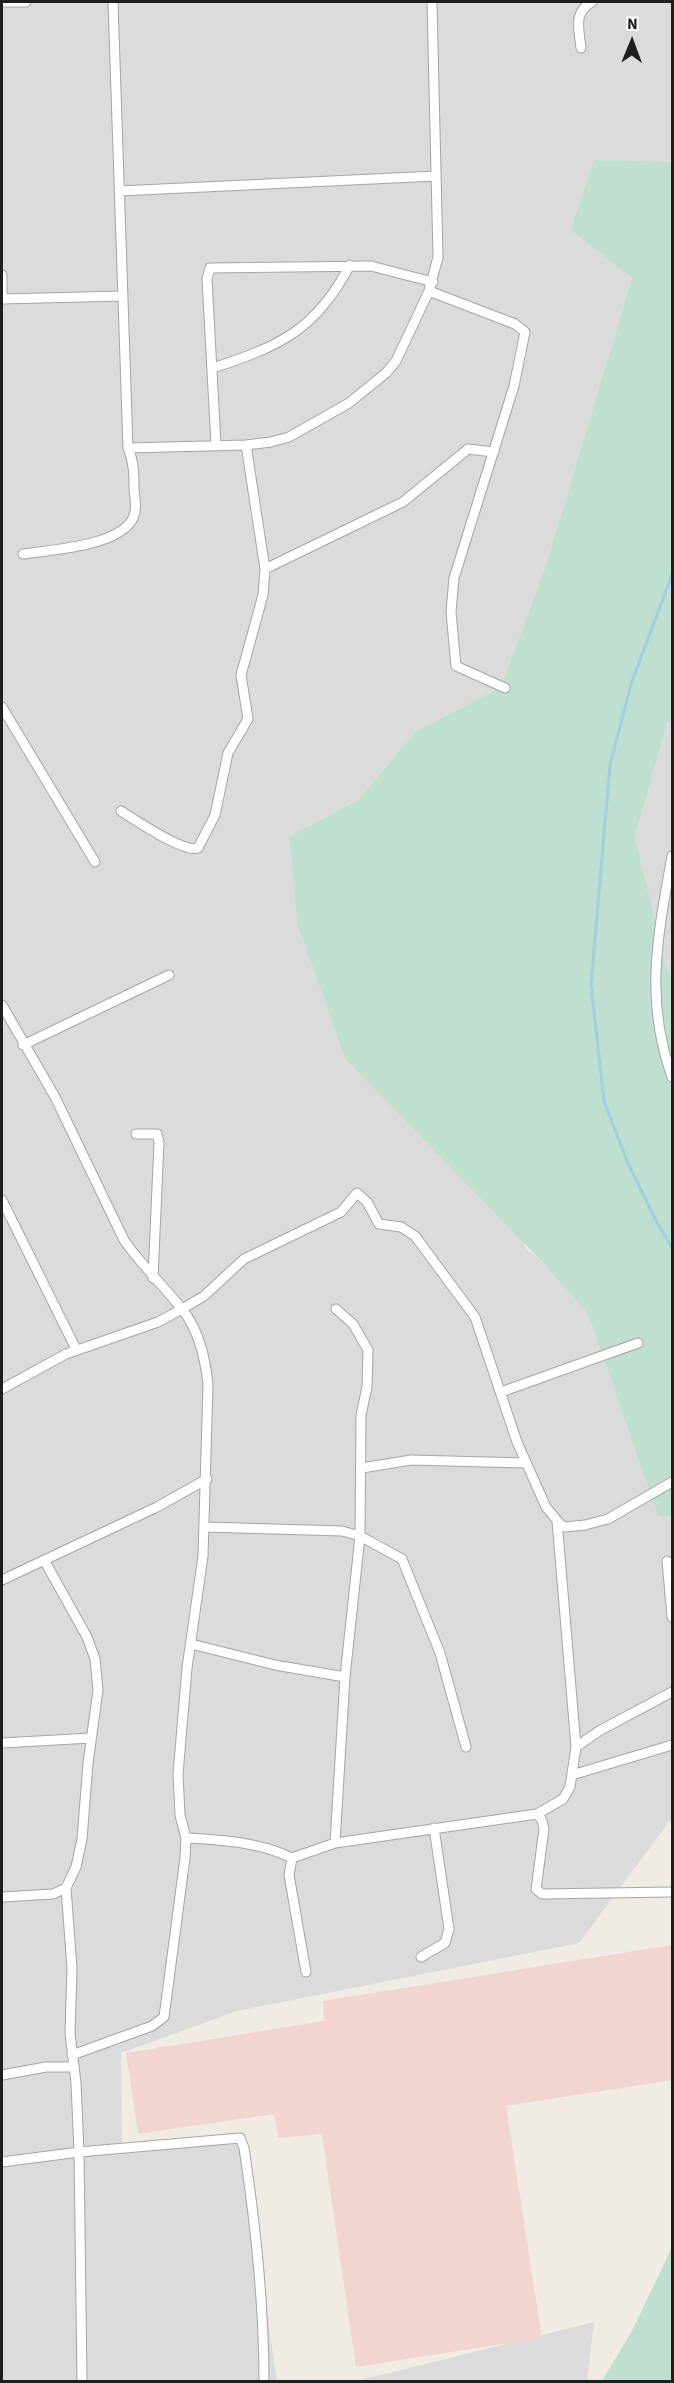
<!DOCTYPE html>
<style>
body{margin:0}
#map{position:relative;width:674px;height:2383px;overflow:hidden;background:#f0ece3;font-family:"Source Sans 3",sans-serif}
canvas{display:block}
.frame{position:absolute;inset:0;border:3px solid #1e1e1e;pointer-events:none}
.north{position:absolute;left:602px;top:12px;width:60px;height:60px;-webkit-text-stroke:4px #fff;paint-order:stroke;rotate:1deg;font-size:16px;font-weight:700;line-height:24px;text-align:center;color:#1e1e1e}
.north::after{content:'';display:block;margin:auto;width:21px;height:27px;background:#1e1e1e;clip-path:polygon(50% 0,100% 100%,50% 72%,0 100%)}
</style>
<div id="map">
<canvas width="674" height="2383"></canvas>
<div class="frame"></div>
<div class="north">N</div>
</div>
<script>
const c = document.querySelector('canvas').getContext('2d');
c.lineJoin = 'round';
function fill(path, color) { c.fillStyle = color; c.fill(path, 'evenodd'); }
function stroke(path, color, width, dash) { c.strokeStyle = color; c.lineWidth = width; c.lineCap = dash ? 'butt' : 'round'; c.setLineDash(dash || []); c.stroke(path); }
fill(new Path2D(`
 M 2,2 L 672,2 L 672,164 L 594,160 L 632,278 L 546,565 L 501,687 L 416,731 L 358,800 L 289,837 L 527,1249 L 544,1264 L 588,1314 L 658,1515 L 672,1516 L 672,1818 L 579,1943 L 237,2011 L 121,2053 L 122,2151 L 241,2142 L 277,2381 L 2,2382 Z
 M 672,720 L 672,979 L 665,961 L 635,837 L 667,723 Z
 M 594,2322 L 587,2381 L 357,2381 Z`), '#dcdbdb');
fill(new Path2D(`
 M 672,1945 L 672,2080 L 506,2106 L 542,2338 L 356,2367 L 322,2134 L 278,2138 L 274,2114 L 138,2134 L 126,2053 L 324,2021 L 323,2001 Z`), '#f2d4d1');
fill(new Path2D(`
 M 594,160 L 672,162 L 672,720 L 667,723 L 635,837 L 665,961 L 672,979 L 672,1516 L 658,1516 L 588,1314 L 544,1264 L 345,1058 L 298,925 L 289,837 L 358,800 L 416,731 L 501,687 L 546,565 L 632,278 L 571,230 Z
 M 672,2247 L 672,2381 L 602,2381 L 632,2331 Z`), '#bfdfd1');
stroke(new Path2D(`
 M 672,575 L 631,684 L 610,765 L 591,985 L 604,1101 L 627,1161 L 655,1219 L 672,1248
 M 672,2382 L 672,2380`), '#a0d0e1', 3);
const minor = new Path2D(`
 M 2,2 L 26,2
 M 581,48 C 579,29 573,12 592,2
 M 119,191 L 436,176
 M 2,275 L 2,299
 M 429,291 L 515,324 L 525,332 L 514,386 L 454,578 L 451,612 L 456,666 L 505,688
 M 2,299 L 122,296
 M 213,368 C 280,346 316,330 350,265
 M 216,445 L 207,279 L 210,268 L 371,266 L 433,282
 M 128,448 L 246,445 L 271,442 L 289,437 L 349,403 L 386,373 L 396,361 L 429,291 L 438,257 L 432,2
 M 23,554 C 50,550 129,546 135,512 C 136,505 135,496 134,489 C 134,475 134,462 128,448 L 113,2
 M 265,569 L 403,502 L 468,449 L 494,452
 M 2,707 L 95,862
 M 121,811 C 135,820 184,853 198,848 L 215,815 L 228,753 L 248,719 L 241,675 L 263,595 L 265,569 L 246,445
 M 672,856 C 658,934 644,999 672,1077
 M 2,1005 L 55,1097 L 124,1240 C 141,1265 163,1285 182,1309 C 199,1330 205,1357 208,1384 L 203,1556 L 187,1668 L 178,1774 L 180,1815 L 186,1838 L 185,1858 L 164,2017 L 152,2026 L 72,2055
 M 23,1045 L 169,975
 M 136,1134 L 157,1134 L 159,1142 L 153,1278
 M 2,1200 L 76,1349
 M 2,1389 L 66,1354 L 158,1322 L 182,1309 L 204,1296 L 244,1259 L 341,1212 L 357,1193 L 367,1202 L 379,1224 L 401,1227 L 415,1236 L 475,1317 L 517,1442 L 546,1507 L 560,1524 L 565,1527 L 585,1525 L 608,1519 L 672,1482
 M 501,1392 L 638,1343
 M 362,1468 L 411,1460 L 526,1463
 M 205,1527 L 342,1531 L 360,1536 L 402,1559 L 440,1653 L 466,1747
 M 44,1560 L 87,1637 L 95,1659 L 98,1690 L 88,1763 L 82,1839 L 76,1867 L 66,1888 L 72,1968 L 70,2033 L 76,2083 L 79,2152 L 82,2382
 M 667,1561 L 672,1617
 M 2,1580 L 157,1507 L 207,1479
 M 191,1644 L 275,1665 L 345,1677
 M 2,1743 L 91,1738
 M 576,1747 L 599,1731 L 672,1692
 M 572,1775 L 672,1745
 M 537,1814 L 542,1820 L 544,1829 L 536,1889 L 542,1894 L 672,1892
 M 186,1838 C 221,1840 260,1842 292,1858 L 335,1843 L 537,1814 L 563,1799 L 570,1787 L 576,1747 L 557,1521
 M 335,1843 L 345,1677 L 360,1536 L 361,1415 L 367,1387 L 368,1350 L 353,1324 L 336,1309
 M 292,1858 L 289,1875 L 306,1972
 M 2,1897 L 53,1894 L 66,1888
 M 421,1957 L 445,1943 L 449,1929 L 434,1828
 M 2,2075 L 46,2067 L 74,2067
 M 2,2162 L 79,2152 L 240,2138 L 244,2148 C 256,2227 264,2302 264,2382`);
stroke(minor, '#a5a5a5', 11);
stroke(minor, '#fff', 9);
</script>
